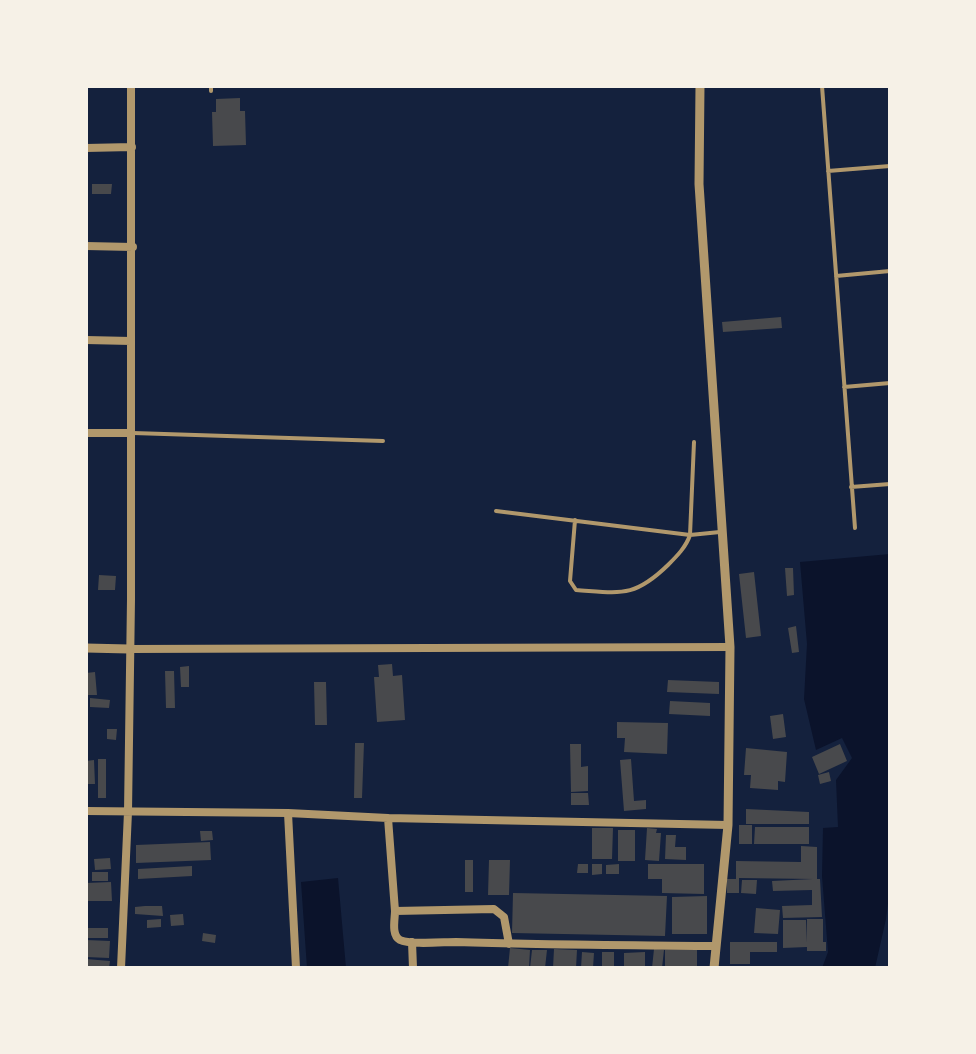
<!DOCTYPE html>
<style>
body{margin:0}
#map{position:relative;width:976px;height:1054px;overflow:hidden;background:#14213d;font-family:"Public Sans",sans-serif}
canvas{display:block}
.frame{position:absolute;inset:0;border:88px solid #f6f1e7;pointer-events:none}
</style>
<div id="map">
<canvas width="976" height="1054"></canvas>
<div class="frame"></div>
</div>
<script>
const c = document.querySelector('canvas').getContext('2d');
c.lineJoin = 'round';
function fill(path, color) { c.fillStyle = color; c.fill(path, 'evenodd'); }
function stroke(path, color, width, dash) { c.strokeStyle = color; c.lineWidth = width; c.lineCap = dash ? 'butt' : 'round'; c.setLineDash(dash || []); c.stroke(path); }
fill(new Path2D(`
 M 890,554 L 890,888 L 886,919 L 875,968 L 822,968 L 828,952 L 822,876 L 823,828 L 838,827 L 836,780 L 852,758 L 842,738 L 816,750 L 804,699 L 807,644 L 800,562 Z
 M 338,878 L 346,968 L 307,968 L 301,882 Z`), '#0b132b');
fill(new Path2D(`
 M 240,98 L 240,111 L 245,111 L 246,145 L 213,146 L 212,112 L 216,112 L 216,99 Z
 M 92,184 L 112,184 L 111,194 L 92,194 Z
 M 781,317 L 782,328 L 723,332 L 722,322 Z
 M 785,568 L 793,568 L 794,595 L 787,596 Z
 M 754,572 L 761,636 L 746,638 L 739,574 Z
 M 99,575 L 116,576 L 115,590 L 98,590 Z
 M 796,626 L 799,652 L 792,653 L 788,628 Z
 M 392,664 L 393,676 L 402,675 L 405,720 L 377,722 L 374,677 L 379,677 L 378,665 Z
 M 189,666 L 189,687 L 181,687 L 180,667 Z
 M 165,671 L 174,671 L 175,708 L 166,708 Z
 M 95,672 L 97,695 L 86,695 L 86,673 Z
 M 668,680 L 719,682 L 719,694 L 667,692 Z
 M 314,682 L 326,682 L 327,725 L 315,725 Z
 M 90,698 L 110,700 L 109,708 L 90,707 Z
 M 670,701 L 710,703 L 710,716 L 669,714 Z
 M 783,714 L 786,737 L 773,739 L 770,716 Z
 M 617,722 L 668,723 L 667,754 L 624,752 L 625,738 L 617,738 Z
 M 107,729 L 117,729 L 116,740 L 107,739 Z
 M 355,743 L 364,743 L 362,798 L 354,798 Z
 M 570,744 L 581,744 L 581,767 L 588,766 L 588,791 L 571,792 Z
 M 840,744 L 847,761 L 819,774 L 812,757 Z
 M 746,748 L 787,752 L 785,782 L 778,781 L 778,790 L 750,788 L 751,775 L 744,775 Z
 M 98,759 L 106,759 L 106,798 L 98,798 Z
 M 631,759 L 634,801 L 646,800 L 646,809 L 624,811 L 620,760 Z
 M 94,760 L 95,784 L 86,784 L 86,761 Z
 M 829,772 L 831,781 L 820,784 L 818,775 Z
 M 571,793 L 588,793 L 589,805 L 571,805 Z
 M 746,809 L 809,812 L 809,824 L 746,824 Z
 M 739,825 L 752,825 L 752,844 L 739,844 Z
 M 755,827 L 809,827 L 809,844 L 754,844 Z
 M 592,828 L 613,828 L 612,859 L 592,859 Z
 M 647,828 L 657,829 L 656,833 L 661,833 L 659,861 L 645,860 Z
 M 618,830 L 635,830 L 635,861 L 618,861 Z
 M 200,831 L 212,831 L 213,840 L 201,841 Z
 M 666,835 L 676,835 L 675,847 L 686,847 L 686,860 L 665,859 Z
 M 210,842 L 211,860 L 136,863 L 136,845 Z
 M 801,846 L 817,847 L 817,879 L 820,879 L 822,917 L 783,918 L 782,906 L 812,905 L 812,890 L 773,891 L 772,881 L 813,879 L 739,878 L 739,893 L 727,893 L 727,879 L 736,879 L 736,861 L 801,862 Z
 M 110,858 L 111,869 L 95,870 L 94,859 Z
 M 465,860 L 473,860 L 473,892 L 465,892 Z
 M 489,860 L 510,860 L 509,895 L 488,895 Z
 M 578,864 L 588,864 L 588,873 L 577,873 Z
 M 592,864 L 602,864 L 602,874 L 592,875 Z
 M 619,864 L 619,874 L 606,874 L 606,865 Z
 M 648,864 L 704,864 L 704,894 L 662,893 L 662,879 L 648,879 Z
 M 192,866 L 192,876 L 138,879 L 138,869 Z
 M 92,872 L 108,872 L 108,881 L 92,881 Z
 M 742,880 L 757,880 L 756,894 L 741,893 Z
 M 111,882 L 112,901 L 86,901 L 86,883 Z
 M 513,893 L 667,896 L 665,936 L 512,933 Z
 M 707,896 L 707,934 L 672,934 L 672,897 Z
 M 145,906 L 162,906 L 163,916 L 135,914 L 135,907 Z
 M 756,908 L 780,910 L 778,934 L 754,933 Z
 M 183,914 L 184,925 L 171,926 L 170,915 Z
 M 161,919 L 161,927 L 147,928 L 147,920 Z
 M 807,919 L 823,919 L 823,942 L 826,942 L 826,951 L 807,951 L 807,947 L 783,948 L 783,920 L 806,920 L 807,943 Z
 M 86,928 L 108,928 L 108,938 L 86,938 Z
 M 203,933 L 216,935 L 215,943 L 202,941 Z
 M 86,940 L 110,941 L 109,958 L 86,957 Z
 M 730,942 L 777,942 L 777,952 L 750,952 L 750,964 L 730,964 Z
 M 510,948 L 530,950 L 529,968 L 508,968 Z
 M 554,949 L 577,950 L 576,968 L 553,968 Z
 M 654,949 L 664,950 L 662,968 L 652,968 Z
 M 532,950 L 547,950 L 545,968 L 530,968 Z
 M 665,950 L 697,950 L 697,968 L 665,968 Z
 M 582,952 L 594,953 L 593,968 L 581,968 Z
 M 602,952 L 614,952 L 614,968 L 602,968 Z
 M 645,952 L 645,968 L 624,968 L 624,953 Z
 M 86,959 L 110,961 L 109,968 L 86,968 Z`), '#48494c');
stroke(new Path2D(`
 M 211,86 L 211,91
 M 822,86 L 855,528
 M 828,171 L 890,166
 M 836,276 L 890,271
 M 844,387 L 890,383
 M 133,433 L 383,441
 M 851,487 L 890,484
 M 496,511 L 690,535 L 694,442
 M 575,520 L 570,581 L 576,590 C 621,593 634,598 668,565 C 677,556 686,547 690,535 L 720,532`), '#b1986c', 4);
stroke(new Path2D(`
 M 86,148 L 132,147
 M 86,246 L 133,247
 M 86,340 L 131,341
 M 86,433 L 131,433
 M 129,649 L 730,647
 M 86,811 L 288,813 L 388,818 L 728,825
 M 288,813 L 296,968
 M 388,818 L 395,911
 M 412,942 L 413,968
 M 509,944 L 504,917 L 494,909 L 395,911 C 395,919 391,935 400,940 C 410,945 443,942 456,942 C 542,945 629,945 716,946
 M 121,968 L 128,812 L 131,599 L 131,86`), '#b1986c', 8);
stroke(new Path2D(`
 M 700,86 L 699,184 L 730,647 L 728,825 L 714,968
 M 86,648 L 129,649`), '#b1986c', 9);
</script>
